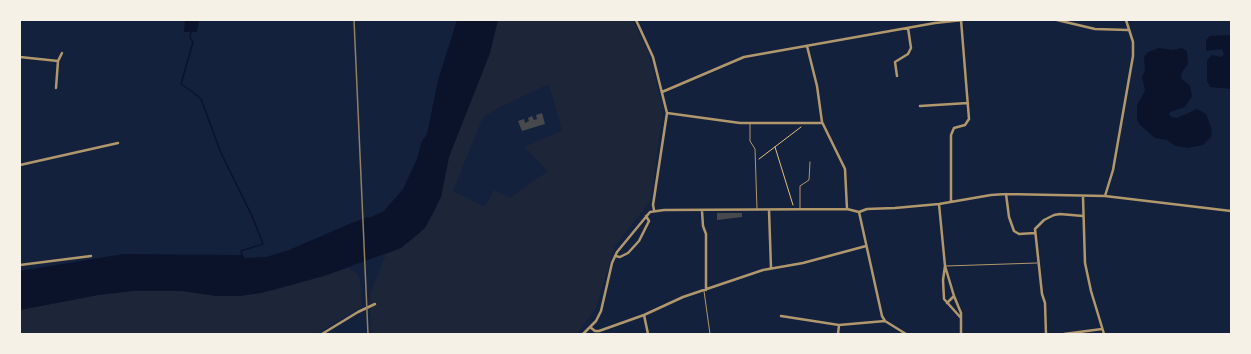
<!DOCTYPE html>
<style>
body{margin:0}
#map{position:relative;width:1251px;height:354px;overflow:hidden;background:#14213d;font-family:"DM Sans",sans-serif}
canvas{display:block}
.frame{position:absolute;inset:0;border:21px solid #f6f1e7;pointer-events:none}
</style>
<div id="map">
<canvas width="1251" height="354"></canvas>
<div class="frame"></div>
</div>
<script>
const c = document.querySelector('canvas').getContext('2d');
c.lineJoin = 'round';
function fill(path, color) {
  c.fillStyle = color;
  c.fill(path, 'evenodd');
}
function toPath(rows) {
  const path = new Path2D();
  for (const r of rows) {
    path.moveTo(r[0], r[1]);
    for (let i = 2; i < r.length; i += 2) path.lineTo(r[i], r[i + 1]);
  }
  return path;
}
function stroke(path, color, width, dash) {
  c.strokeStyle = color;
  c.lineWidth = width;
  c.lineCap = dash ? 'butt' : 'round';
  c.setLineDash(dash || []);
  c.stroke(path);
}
fill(toPath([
 [498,20,633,20,649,54,663,110,651,200,615,246,596,308,577,334,371,334,370,294,386,254,401,248,414,238,425,228,435,211,441,197,449,157,490,53],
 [549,84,562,131,524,147,548,171,510,198,494,190,485,207,453,191,483,117,502,106],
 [348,268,355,272,360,278,362,307,316,334,223,334,222,333,20,334,20,310,98,295,133,291,182,291,217,296,239,296,275,290]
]), '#1d2539');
fill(toPath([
 [185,20,199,20,197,32,184,32],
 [457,20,498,20,490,53,449,157,441,197,425,228,401,248,324,276,261,293,239,296,217,296,182,291,133,291,98,295,20,310,20,271,123,254,243,255,245,258,266,257,289,250,349,224,368,217,369,218,384,211,403,189,417,159,421,143,427,134,438,80],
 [1231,35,1231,89,1210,87,1207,81,1207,60,1212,55,1221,57,1224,55,1222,49,1206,51,1206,40,1210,36],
 [1159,48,1173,50,1182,48,1187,51,1188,64,1182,72,1181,78,1190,86,1192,96,1185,107,1170,112,1169,114,1172,117,1177,118,1197,109,1206,114,1212,130,1211,137,1203,145,1188,148,1175,146,1167,140,1155,138,1140,125,1137,120,1137,105,1145,91,1142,77,1145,71,1144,57,1148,52]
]), '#0b132b');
stroke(toPath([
 [191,32,190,38,193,42,181,84,194,93,201,99,221,153,252,216,263,244,241,251,242,256]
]), '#0b132b', 1.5);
fill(toPath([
 [542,113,545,124,522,131,518,121,524,119,525,123,529,121,528,118,532,116,534,120,537,119,536,115],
 [717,213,742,213,742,217,717,220]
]), '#48494c');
stroke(toPath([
 [775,147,793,205],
 [759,159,801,127]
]), '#e5c07b', 1);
stroke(toPath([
 [750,124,750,141,755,149,757,209],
 [800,208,800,186,809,180,810,162],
 [946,266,1037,263],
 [704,291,710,334]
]), '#b1986c', 1);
stroke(toPath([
 [636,20,653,57,667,113,653,205,654,210],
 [1057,20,1095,29,1128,30],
 [807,46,817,86,822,122,845,169,847,209],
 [20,57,58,61,56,88],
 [58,61,62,53],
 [897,76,895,62,908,54,911,48,908,28],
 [662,92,744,57,935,23,963,20],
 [920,106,968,103],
 [667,113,740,123,821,123],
 [20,165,118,143],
 [1006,194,1009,217,1014,231,1019,234,1035,233],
 [1105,196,1113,170,1133,56,1133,42,1126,20],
 [1083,197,1085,263,1091,291,1104,334],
 [951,201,951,135,954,128,965,125,969,119,961,20],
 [939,204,945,266,954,296,961,313,961,334],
 [769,210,771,268],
 [702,211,703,226,706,234,706,290],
 [859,212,867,209,895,208,939,204,991,195,1006,194,1105,196,1231,211],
 [859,212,882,316,885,321,906,334],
 [615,256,620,257,628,253,639,241,649,221,646,216],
 [20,265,91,256],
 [945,266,943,280,944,299,961,318],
 [947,303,954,296],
 [644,315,648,334],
 [781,316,839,325,885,321],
 [590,327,595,331,599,331,644,315,683,297,763,270,803,263,866,246],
 [322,334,358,312,375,304],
 [583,334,596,321,601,311,612,263,617,252,650,212,664,210,847,209,859,212],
 [838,334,839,325],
 [1046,334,1045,303,1042,294,1035,229,1044,220,1054,215,1060,214,1083,216],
 [1064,334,1102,329]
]), '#b1986c', 2.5);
stroke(toPath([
 [354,20,368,334]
]), '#918062', 1.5);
</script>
